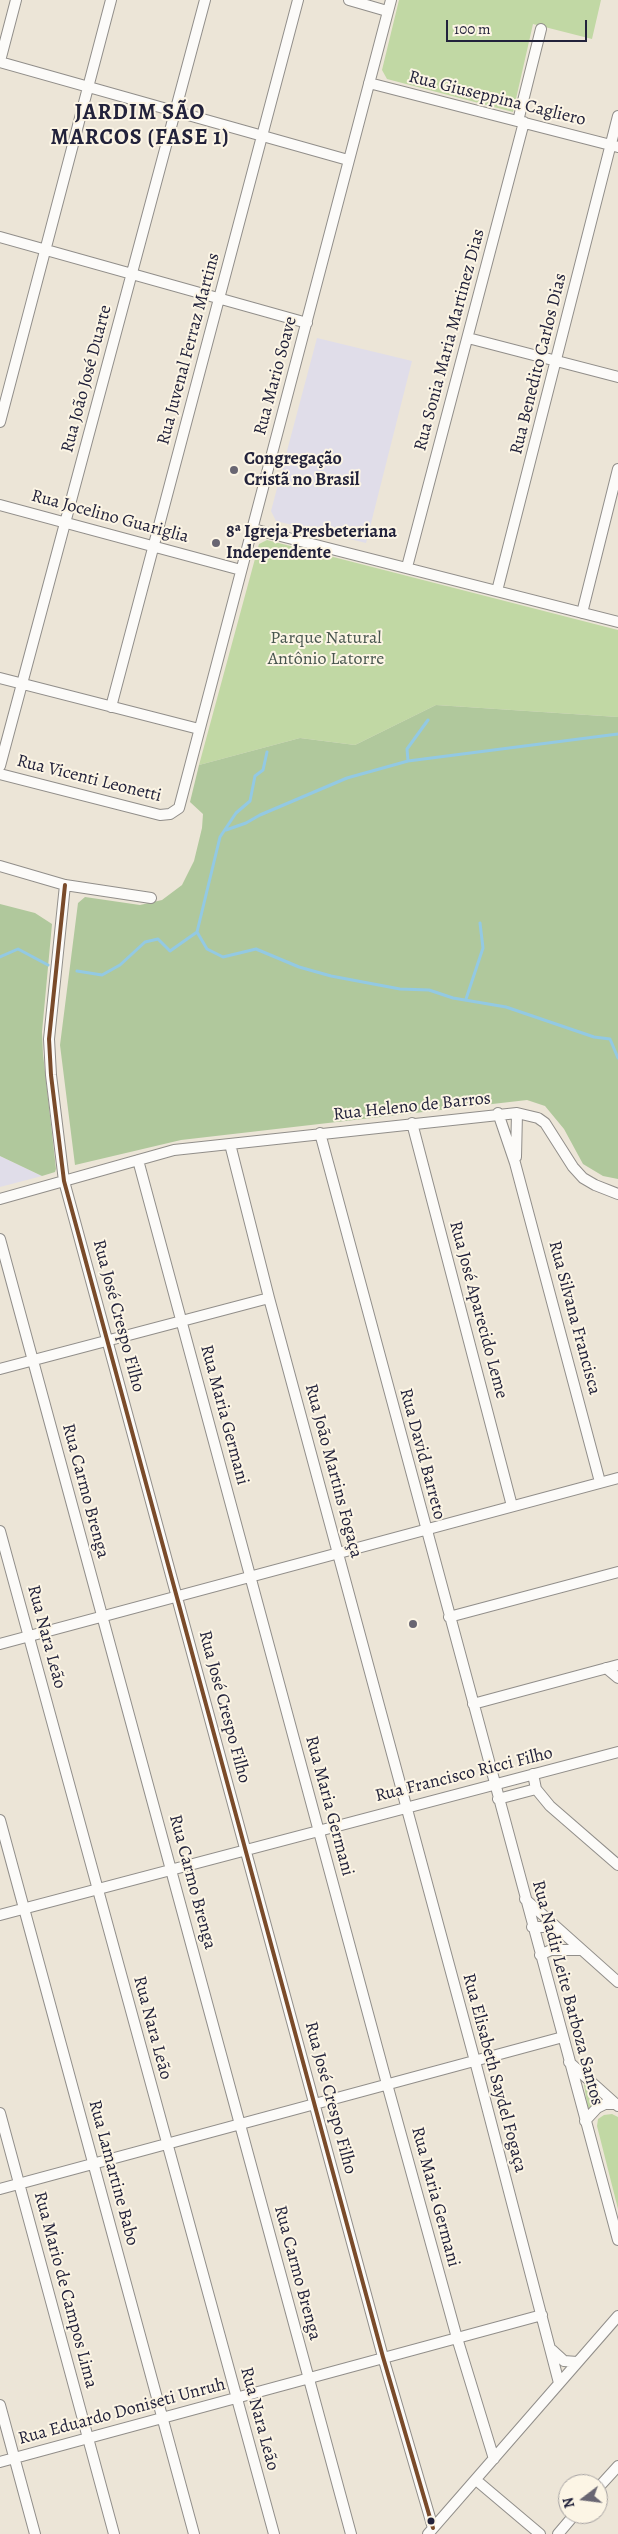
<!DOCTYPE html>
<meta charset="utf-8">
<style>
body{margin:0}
#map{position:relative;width:618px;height:2534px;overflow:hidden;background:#ece5d7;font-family:Alegreya,serif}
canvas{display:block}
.north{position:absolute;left:558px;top:2474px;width:50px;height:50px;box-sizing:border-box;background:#fcf5e5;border:1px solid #a5a1a1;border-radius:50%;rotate:255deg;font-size:14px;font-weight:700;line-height:20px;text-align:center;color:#22223b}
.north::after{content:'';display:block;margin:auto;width:18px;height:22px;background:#696672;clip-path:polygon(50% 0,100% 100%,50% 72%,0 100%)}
.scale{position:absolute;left:446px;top:20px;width:141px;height:22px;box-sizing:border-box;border:2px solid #22223b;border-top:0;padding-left:6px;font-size:15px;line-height:18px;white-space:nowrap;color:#22223b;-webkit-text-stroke:4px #fcf5e5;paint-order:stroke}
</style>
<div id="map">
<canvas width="618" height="2534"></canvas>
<div class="north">N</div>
<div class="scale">100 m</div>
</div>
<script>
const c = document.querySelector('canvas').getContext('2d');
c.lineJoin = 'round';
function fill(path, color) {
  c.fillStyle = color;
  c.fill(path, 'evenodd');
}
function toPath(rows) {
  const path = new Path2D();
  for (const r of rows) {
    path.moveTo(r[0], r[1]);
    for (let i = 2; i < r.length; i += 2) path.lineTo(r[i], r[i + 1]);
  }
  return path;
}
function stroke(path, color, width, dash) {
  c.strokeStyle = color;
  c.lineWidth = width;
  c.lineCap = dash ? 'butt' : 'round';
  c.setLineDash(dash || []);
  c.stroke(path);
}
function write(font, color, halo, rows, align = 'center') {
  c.font = font + ' Alegreya,"Noto Serif KR",serif';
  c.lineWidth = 4;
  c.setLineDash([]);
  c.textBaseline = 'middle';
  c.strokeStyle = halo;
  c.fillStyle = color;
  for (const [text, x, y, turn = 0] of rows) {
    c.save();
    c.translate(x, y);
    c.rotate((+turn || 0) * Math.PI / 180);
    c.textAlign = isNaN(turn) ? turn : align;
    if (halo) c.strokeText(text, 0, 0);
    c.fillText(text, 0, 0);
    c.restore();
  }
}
fill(toPath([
 [317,338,412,361,366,543,276,521,271,511],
 [0,1156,42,1176,0,1187]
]), '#e0dde9');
fill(toPath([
 [399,0,601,0,592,39,533,24,513,112,387,79,382,70],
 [267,540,618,630,618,717,436,705,355,745,300,738,199,765,259,544],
 [585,2084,601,2100,588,2109,584,2085],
 [612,2114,618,2117,618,2209,597,2126,598,2119,604,2115]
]), '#c1d8a4');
fill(toPath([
 [436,705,618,717,618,1179,603,1176,583,1164,564,1129,545,1106,527,1100,181,1140,75,1165,60,1045,78,903,85,897,140,905,162,900,182,885,194,861,202,828,203,814,190,802,199,765,300,738,355,745],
 [0,904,35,913,52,924,42,1032,43,1054,56,1169,55,1172,42,1176,0,1156]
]), '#b0c89c');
stroke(toPath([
 [408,761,407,749,428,720],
 [226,830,246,823,260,815,347,778,408,761,618,734],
 [197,932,220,837,236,813,250,801,255,776,263,770,267,752],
 [0,957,18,949,48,965],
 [77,971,102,975,120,965,145,942,158,939,170,951,197,932,207,949,223,957,256,949,299,967,331,976,400,989,429,990,453,998,506,1007,594,1037,610,1039,618,1058],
 [466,999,483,948,480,923]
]), '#93c9e3', 3);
const minor = toPath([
 [349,0,387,11],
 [0,61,16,0],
 [0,62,348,160],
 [369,83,618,147],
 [518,121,541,29],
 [0,237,307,323],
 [468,338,618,377],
 [0,422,111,0],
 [0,505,241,570],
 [253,529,618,622],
 [407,567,524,122],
 [497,591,618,116],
 [582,613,618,469],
 [0,678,199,729],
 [111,707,298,0],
 [0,766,205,0],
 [0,774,160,815,170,814,179,808,391,0],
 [0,866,65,885,151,898],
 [65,885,49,1039,51,1075,64,1181,383,2357,433,2528],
 [498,1113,515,1163,600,1482],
 [412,1123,512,1506],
 [320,1133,618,2240],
 [230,1144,269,1298,475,2061,559,2383],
 [516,1157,517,1113],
 [138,1160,387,2084,457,2338,494,2459],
 [0,1199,174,1150,517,1113,538,1118,545,1123,573,1167,583,1178,595,1185,618,1194],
 [0,1239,351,2534],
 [0,1369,269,1298],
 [0,1531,274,2534],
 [449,1617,618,1572],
 [0,1644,618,1478],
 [606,1668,618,1678],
 [473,1704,618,1665],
 [533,1774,536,1789,550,1806,618,1865],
 [498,1799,536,1789],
 [0,1820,194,2534],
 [525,1899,618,1982],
 [0,1915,618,1752],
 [532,1927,548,1927,559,1932],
 [540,1955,551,1950,582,1950],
 [569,2062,618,2106],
 [0,2113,114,2534],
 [585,2121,597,2108,605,2104,616,2104],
 [0,2189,563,2037],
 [552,2350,564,2361,577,2362],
 [0,2405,35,2534],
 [0,2462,542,2315],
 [476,2480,540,2534],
 [598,2488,618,2466],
 [428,2534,618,2316],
 [558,2534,575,2514]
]);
stroke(minor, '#918e8a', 12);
stroke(minor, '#fcfbf9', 10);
stroke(toPath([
 [65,885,49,1039,51,1075,64,1181,383,2357,433,2528]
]), '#7a4b2a', 4);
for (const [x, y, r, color] of [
 [234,470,5,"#696672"],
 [216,543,5,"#696672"],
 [413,1624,5,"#696672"],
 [431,2521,4.5,"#22223b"]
]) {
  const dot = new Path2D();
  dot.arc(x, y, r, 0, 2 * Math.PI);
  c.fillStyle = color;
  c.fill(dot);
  stroke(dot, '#fcf5e5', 2);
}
write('18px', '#22223b', '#fcf5e5', [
 ["Rua Giuseppina Cagliero",497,99,14],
 ["Rua Sonia Maria Martinez Dias",450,340,-75],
 ["Rua Juvenal Ferraz Martins",189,349,-75],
 ["Rua Benedito Carlos Dias",539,364,-76],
 ["Rua Mario Soave",276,376,-75],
 ["Rua João José Duarte",87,379,-75],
 ["Rua Jocelino Guariglia",110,517,15],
 ["Rua Vicenti Leonetti",89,779,14],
 ["Rua Heleno de Barros",412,1107,-6],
 ["Rua José Aparecido Leme",478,1310,75],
 ["Rua José Crespo Filho",118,1316,75],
 ["Rua Silvana Francisca",574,1318,75],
 ["Rua Maria Germani",224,1415,75],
 ["Rua David Barreto",422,1454,75],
 ["Rua João Martins Fogaça",333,1471,75],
 ["Rua Carmo Brenga",85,1491,75],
 ["Rua Nara Leão",46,1637,75],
 ["Rua José Crespo Filho",224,1707,75],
 ["Rua Francisco Ricci Filho",464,1775,-14],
 ["Rua Maria Germani",329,1806,75],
 ["Rua Carmo Brenga",192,1882,75],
 ["Rua Nadir Leite Barboza Santos",567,1993,75],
 ["Rua Nara Leão",152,2028,75],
 ["Rua Elisabeth Saydel Fogaça",494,2073,75],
 ["Rua José Crespo Filho",330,2098,75],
 ["Rua Lamartine Babo",113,2173,75],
 ["Rua Maria Germani",435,2197,75],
 ["Rua Carmo Brenga",297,2273,75],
 ["Rua Mario de Campos Lima",65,2290,75],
 ["Rua Eduardo Doniseti Unruh",122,2412,-15],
 ["Rua Nara Leão",259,2419,75]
]);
write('bold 18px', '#22223b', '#fcf5e5', [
 ["Congregação",244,460],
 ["Cristã no Brasil",244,481],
 ["8ª Igreja Presbeteriana",226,533],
 ["Independente",226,554],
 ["ㅤ",423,1624]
], 'left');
write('18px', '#47554e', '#fcf5e5', [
 ["Parque Natural",326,639],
 ["Antônio Latorre",326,660]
]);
c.letterSpacing = '1px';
write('bold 22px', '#22223b', '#fcf5e5', [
 ["JARDIM SÃO",140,114],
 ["MARCOS (FASE 1)",140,139]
]);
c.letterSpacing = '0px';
</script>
